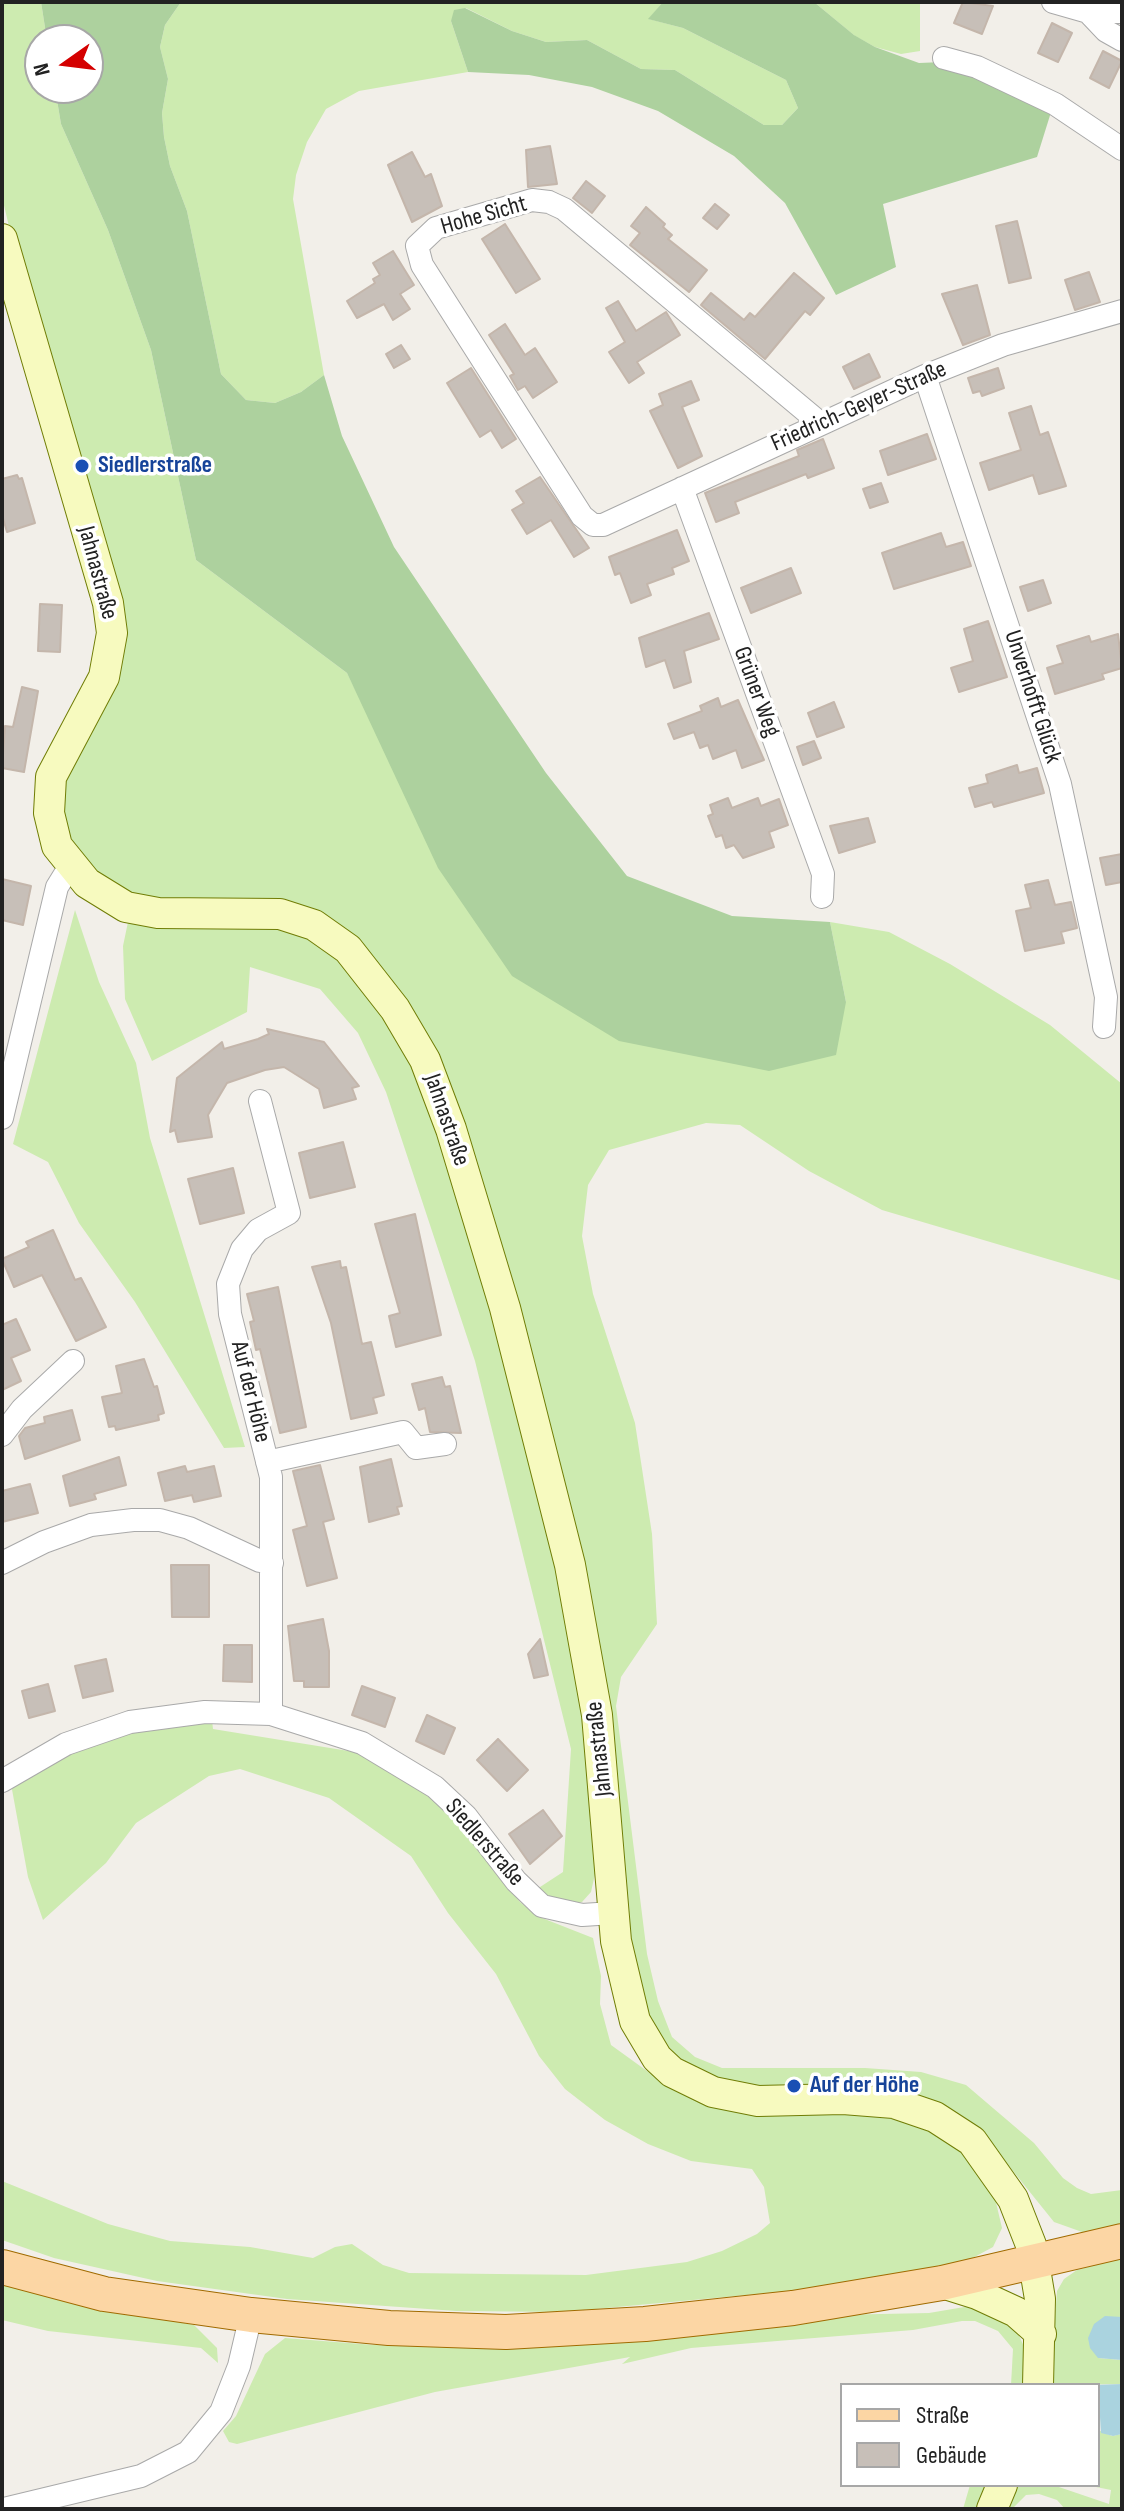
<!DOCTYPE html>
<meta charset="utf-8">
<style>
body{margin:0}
#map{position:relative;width:1124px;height:2511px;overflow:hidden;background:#f2efe9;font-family:"Sofia Sans Condensed",sans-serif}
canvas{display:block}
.frame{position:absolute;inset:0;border:4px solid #222;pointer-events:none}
.legend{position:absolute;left:840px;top:2383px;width:260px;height:104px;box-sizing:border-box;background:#fff;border:2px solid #a7a7a7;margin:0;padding:10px 14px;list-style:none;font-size:24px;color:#222}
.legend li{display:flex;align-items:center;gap:16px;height:40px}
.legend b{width:40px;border:2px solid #a7a7a7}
.north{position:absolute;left:24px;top:24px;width:80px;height:80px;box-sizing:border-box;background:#fff;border:2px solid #a7a7a7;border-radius:50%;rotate:256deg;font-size:22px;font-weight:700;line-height:32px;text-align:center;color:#222}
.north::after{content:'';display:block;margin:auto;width:28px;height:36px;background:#d40000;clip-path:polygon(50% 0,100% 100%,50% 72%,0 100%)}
</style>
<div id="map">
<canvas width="1124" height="2511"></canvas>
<div class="frame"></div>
<ul class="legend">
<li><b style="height:10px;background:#fcd6a4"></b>Straße</li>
<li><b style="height:22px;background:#c7bfb8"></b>Gebäude</li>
</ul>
<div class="north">N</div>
</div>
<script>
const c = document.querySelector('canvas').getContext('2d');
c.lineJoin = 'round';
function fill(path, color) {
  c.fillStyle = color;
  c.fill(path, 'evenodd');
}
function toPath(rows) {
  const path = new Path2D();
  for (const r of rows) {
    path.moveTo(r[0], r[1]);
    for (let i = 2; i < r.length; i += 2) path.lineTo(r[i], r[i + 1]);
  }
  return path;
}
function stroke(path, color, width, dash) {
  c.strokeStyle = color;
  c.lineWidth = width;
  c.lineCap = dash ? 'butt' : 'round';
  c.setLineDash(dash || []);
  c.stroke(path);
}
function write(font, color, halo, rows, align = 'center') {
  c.font = font + ' "Sofia Sans Condensed",sans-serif';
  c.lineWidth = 7;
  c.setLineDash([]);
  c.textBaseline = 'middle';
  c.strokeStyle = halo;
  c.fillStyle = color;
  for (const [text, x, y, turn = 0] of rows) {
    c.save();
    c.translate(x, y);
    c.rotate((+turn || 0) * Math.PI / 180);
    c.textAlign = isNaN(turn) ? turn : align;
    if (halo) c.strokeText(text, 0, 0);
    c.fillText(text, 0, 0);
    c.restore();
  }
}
fill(toPath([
 [2,2,41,2,47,40,40,40,40,88,55,88,61,124,108,230,151,350,196,560,347,673,383,744,846,1002,830,922,889,932,950,964,1050,1025,1122,1084,1122,1281,882,1210,809,1171,740,1125,706,1123,609,1150,588,1185,582,1236,593,1294,635,1423,652,1534,657,1624,621,1677,616,1706,647,1954,658,2001,672,2037,695,2057,722,2068,865,2068,921,2072,966,2085,1034,2143,1063,2178,1077,2188,1091,2194,1122,2190,1122,2223,1085,2233,1054,2222,984,2135,833,2088,833,2083,777,2085,775,2090,698,2074,667,2049,646,2011,634,1963,624,1872,481,1190,355,940,145,902,93,877,62,827,63,776,115,673,2,197],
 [181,2,663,2,649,19,683,28,786,80,798,108,782,125,764,125,675,70,641,69,587,40,546,42,512,31,466,8,451,21,468,72,359,91,326,109,307,142,296,175,293,199,324,375,301,392,275,403,246,400,221,374,187,211,170,166,164,137,162,113,168,79,160,47,165,25],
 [814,2,920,2,920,51,901,54,875,47,855,36],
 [75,910,99,982,136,1063,150,1138,245,1447,224,1448,135,1302,79,1223,48,1162,13,1144],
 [128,922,269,923,329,946,374,994,428,1092,527,1425,589,1723,595,1874,591,1892,582,1902,571,1905,548,1898,537,1889,563,1872,571,1749,475,1361,386,1092,358,1033,320,989,250,967,247,1012,152,1061,125,999,123,946],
 [212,1720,213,1729,361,1753,431,1795,467,1830,465,1833,520,1902,537,1916,593,1938,601,1976,600,2004,611,2045,665,2084,870,2110,932,2130,962,2152,994,2194,1002,2228,993,2247,967,2261,812,2289,563,2312,456,2311,287,2299,157,2281,54,2258,2,2240,2,2181,108,2224,170,2241,250,2247,313,2258,335,2247,352,2244,383,2265,409,2273,586,2275,687,2262,722,2251,757,2234,770,2223,764,2187,752,2169,691,2161,648,2144,605,2120,565,2089,539,2056,496,1974,448,1913,411,1856,329,1798,240,1769,209,1776,136,1823,106,1863,43,1920,28,1877,11,1784,33,1768,112,1734],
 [1122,2258,1122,2317,1098,2358,1122,2360,1122,2384,1050,2385,1057,2291,1064,2279,1077,2270],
 [2,2285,194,2325,217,2348,218,2363,201,2348,48,2331,2,2320],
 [976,2305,984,2307,1017,2331,1025,2349,1026,2385,1011,2385,1013,2349,998,2331,975,2321,962,2321,913,2330,691,2348,622,2364,630,2357,435,2392,237,2444,229,2442,223,2431,236,2416,265,2354,285,2338,374,2345,501,2347,833,2315,929,2313],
 [1098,2430,1112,2436,1122,2434,1122,2509,1065,2509,1057,2500,1039,2494,1026,2495,1012,2509,963,2509,970,2485,1053,2485,1109,2504,1111,2490,1086,2485,1098,2485]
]), '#cdebb0');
fill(toPath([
 [41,2,181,2,165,25,160,47,168,79,162,113,164,137,170,166,187,211,221,374,246,400,275,403,301,392,324,375,342,436,394,547,546,773,627,876,732,916,830,922,846,1002,836,1055,769,1071,619,1041,512,976,438,868,347,673,196,560,151,350,108,230,61,124,55,88,88,88,88,40,47,40],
 [663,2,814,2,854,35,875,47,919,63,943,62,1052,109,1037,157,883,204,896,267,836,295,785,203,734,156,658,111,592,87,529,75,468,72,451,21,454,10,465,8,512,31,546,42,587,40,641,69,675,70,764,125,782,125,798,108,786,80,683,28,648,19]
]), '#add19e');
fill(toPath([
 [1105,2316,1122,2317,1122,2360,1098,2358,1090,2348,1088,2338,1094,2324],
 [1122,2384,1122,2434,1113,2436,1101,2433,1098,2385,1093,2385]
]), '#aad3df');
const building = toPath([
 [963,2,993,6,982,34,954,23,963,2],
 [1052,23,1072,33,1058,62,1038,53,1052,23],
 [1103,51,1122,61,1109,88,1090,78,1103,51],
 [550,146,557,184,528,187,526,150,550,146],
 [412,152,425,177,431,174,442,206,412,222,388,165,412,152],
 [586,181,605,196,592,213,573,198,586,181],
 [715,204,729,215,717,229,703,218,715,204],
 [646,207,665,224,663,227,672,235,668,239,707,270,689,292,630,245,640,233,631,226,646,207],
 [1017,221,1031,278,1009,283,996,226,1017,221],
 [505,224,540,279,516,293,482,239,505,224],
 [393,251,414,285,400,294,410,309,393,320,384,304,357,318,347,301,375,283,373,279,380,275,373,263,393,251],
 [1089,272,1100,302,1075,310,1065,280,1089,272],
 [794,273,824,298,810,315,805,311,765,359,701,305,711,293,744,320,750,313,755,317,794,273],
 [977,285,990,335,963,345,942,294,977,285],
 [618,301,636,331,666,312,680,335,637,362,644,373,629,383,609,352,625,342,606,308,618,301],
 [505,324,525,355,535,348,557,382,533,398,525,386,518,390,510,376,514,374,489,335,505,324],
 [401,345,410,359,394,368,386,354,401,345],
 [869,354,880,377,854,389,843,367,869,354],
 [471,368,516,439,502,448,491,430,480,437,447,383,471,368],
 [998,368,1004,388,982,396,980,391,973,393,968,378,998,368],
 [691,381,699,400,682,407,702,456,678,468,650,411,663,405,659,394,691,381],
 [1031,406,1040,435,1048,432,1066,486,1039,494,1033,475,989,490,980,463,1021,450,1009,413,1031,406],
 [927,434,936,459,888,475,880,451,927,434],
 [823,439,834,468,808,478,806,474,735,502,739,513,716,522,705,493,799,456,797,450,823,439],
 [17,475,19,479,22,478,35,523,7,532,2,515,2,479,17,475],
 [540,477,589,548,574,557,551,520,527,534,512,510,524,503,516,491,540,477],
 [881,483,888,502,870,508,863,489,881,483],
 [677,530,689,561,672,568,674,574,647,584,651,595,631,603,620,573,615,575,609,557,677,530],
 [941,533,946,547,963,542,971,566,894,589,882,553,941,533],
 [791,568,801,593,751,613,741,588,791,568],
 [1043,580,1051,603,1028,611,1020,587,1043,580],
 [40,604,62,605,60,652,38,651,40,604],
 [709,613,719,639,684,651,691,682,674,688,665,660,646,667,639,638,709,613],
 [988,621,1007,677,959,692,951,668,973,661,964,629,988,621],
 [1118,634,1122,668,1102,674,1104,679,1055,694,1047,668,1063,663,1057,646,1089,636,1091,642,1118,634],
 [22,687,38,691,24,772,2,768,5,726,13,727,22,687],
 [718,698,721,707,738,700,764,760,742,768,736,750,713,759,708,745,700,748,694,732,674,739,668,724,702,711,700,706,718,698],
 [834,702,844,727,817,737,808,713,834,702],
 [814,741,821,758,803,765,797,747,814,741],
 [1017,765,1019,773,1037,768,1044,793,994,807,992,802,975,807,969,788,988,783,986,775,1017,765],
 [728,798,732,808,758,798,761,806,779,799,788,825,769,832,774,847,743,858,734,845,726,848,722,835,716,837,708,816,713,814,710,805,728,798],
 [868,818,875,842,839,853,830,826,868,818],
 [1122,854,1122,882,1106,885,1100,858,1122,854],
 [2,879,31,886,23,925,2,920,2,879],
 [1048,880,1055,905,1071,902,1077,928,1061,932,1064,943,1025,951,1016,911,1031,908,1025,885,1048,880],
 [267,1029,324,1042,359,1086,352,1088,356,1099,324,1108,319,1089,284,1067,265,1070,227,1083,208,1115,212,1137,178,1142,175,1130,170,1132,177,1078,222,1042,224,1049,258,1039,269,1034,267,1029],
 [343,1142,355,1187,310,1198,299,1153,343,1142],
 [233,1168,244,1213,200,1224,188,1179,233,1168],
 [415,1214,441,1335,396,1347,389,1316,400,1313,375,1224,415,1214],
 [53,1230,75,1280,81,1278,106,1327,76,1341,42,1275,14,1287,2,1259,29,1247,26,1242,53,1230],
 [340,1261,341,1268,346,1267,362,1344,371,1342,384,1395,373,1398,377,1413,351,1419,331,1323,312,1267,340,1261],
 [278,1287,306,1427,280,1433,260,1349,256,1350,250,1322,254,1321,247,1294,278,1287],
 [16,1319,30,1350,11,1358,21,1381,2,1390,2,1325,16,1319],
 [144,1359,154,1387,157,1386,164,1413,158,1415,159,1420,116,1430,115,1426,109,1427,102,1397,122,1393,116,1366,144,1359],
 [442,1377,445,1387,450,1386,461,1433,430,1432,425,1408,419,1410,412,1384,442,1377],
 [72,1410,80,1440,25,1459,19,1436,25,1428,45,1423,44,1417,72,1410],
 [119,1457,126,1485,94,1494,96,1499,70,1506,63,1476,119,1457],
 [391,1459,402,1506,397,1507,399,1514,369,1522,360,1467,391,1459],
 [320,1465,334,1519,323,1522,337,1578,307,1586,293,1530,307,1526,293,1471,320,1465],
 [185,1466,187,1472,214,1466,221,1496,194,1502,192,1495,165,1501,158,1473,185,1466],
 [30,1484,38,1513,2,1522,2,1491,30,1484],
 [171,1565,209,1565,209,1617,172,1617,171,1565],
 [323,1619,329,1651,329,1687,304,1687,304,1681,294,1681,288,1626,323,1619],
 [540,1639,548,1675,534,1678,528,1654,540,1639],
 [224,1645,252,1645,252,1682,223,1681,224,1645],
 [106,1659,113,1691,83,1698,75,1666,106,1659],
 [48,1684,55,1711,29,1718,22,1691,48,1684],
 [362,1686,395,1698,385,1727,352,1715,362,1686],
 [427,1715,455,1728,444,1754,416,1741,427,1715],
 [498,1739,528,1770,507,1791,477,1760,498,1739],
 [543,1810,562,1836,530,1864,509,1834,543,1810]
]);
fill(building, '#c7bfb8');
stroke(building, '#c4b6ab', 2);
const street = toPath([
 [1053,2,1088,12,1122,12],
 [1088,12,1106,31,1122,40],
 [944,58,977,67,1055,104,1122,149],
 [925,376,1060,784,1106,997,1104,1027],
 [820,423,564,209,549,202,532,200,436,228,417,246,422,265,582,516,593,525,603,525,925,376,1003,345,1122,311],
 [682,488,823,874,822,897],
 [260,1101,289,1213,258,1230,242,1249,228,1284,230,1314,271,1477,271,1714],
 [2,1118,57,887,70,866],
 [2,1435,22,1409,73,1361],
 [267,1462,403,1432,416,1448,445,1444],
 [2,1563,44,1542,91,1525,133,1520,160,1520,189,1528,260,1561,272,1563],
 [2,1781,66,1744,130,1722,205,1712,271,1714,362,1743,435,1787,466,1816,516,1881,542,1906,582,1915,613,1913],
 [4,2509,141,2476,188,2452,221,2412,239,2366,251,2315]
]);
const secondary = toPath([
 [2,239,108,603,112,633,104,677,51,777,49,813,57,846,87,883,126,907,158,913,280,914,314,925,348,949,395,1009,425,1060,451,1129,505,1308,570,1565,597,1715,616,1941,635,2021,657,2058,672,2072,713,2092,758,2101,843,2099,894,2103,935,2117,972,2141,1013,2199,1031,2245,1040,2299,1038,2385],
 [942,2283,977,2294,1016,2312,1041,2334],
 [992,2509,1002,2485]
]);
const primary = toPath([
 [2,2267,104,2294,251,2315,389,2328,506,2332,645,2324,793,2308,942,2283,1122,2241]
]);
stroke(street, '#a9a9a9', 24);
stroke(secondary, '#707d05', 32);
stroke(primary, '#a06b00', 36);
stroke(street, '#fff', 22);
stroke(secondary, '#f7fabf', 30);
stroke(primary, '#fcd6a4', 34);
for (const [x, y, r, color] of [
 [82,466,8,"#1a4fb4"],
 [794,2086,8,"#1a4fb4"]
]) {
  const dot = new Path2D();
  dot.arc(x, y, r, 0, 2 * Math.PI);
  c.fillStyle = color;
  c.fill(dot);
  stroke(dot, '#fff', 3);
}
write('24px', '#222', '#fff', [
 ["Hohe Sicht",484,216,-16],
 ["Friedrich-Geyer-Straße",859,407,-24],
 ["Jahnastraße",97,573,75],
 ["Grüner Weg",756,692,70],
 ["Unverhofft Glück",1032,697,72],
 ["Jahnastraße",446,1120,71],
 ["Auf der Höhe",250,1392,76],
 ["Jahnastraße",600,1749,-96],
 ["Siedlerstraße",484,1843,49]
]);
write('bold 24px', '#164399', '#fff', [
 ["Siedlerstraße",98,466],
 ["Auf der Höhe",810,2086]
], 'left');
</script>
